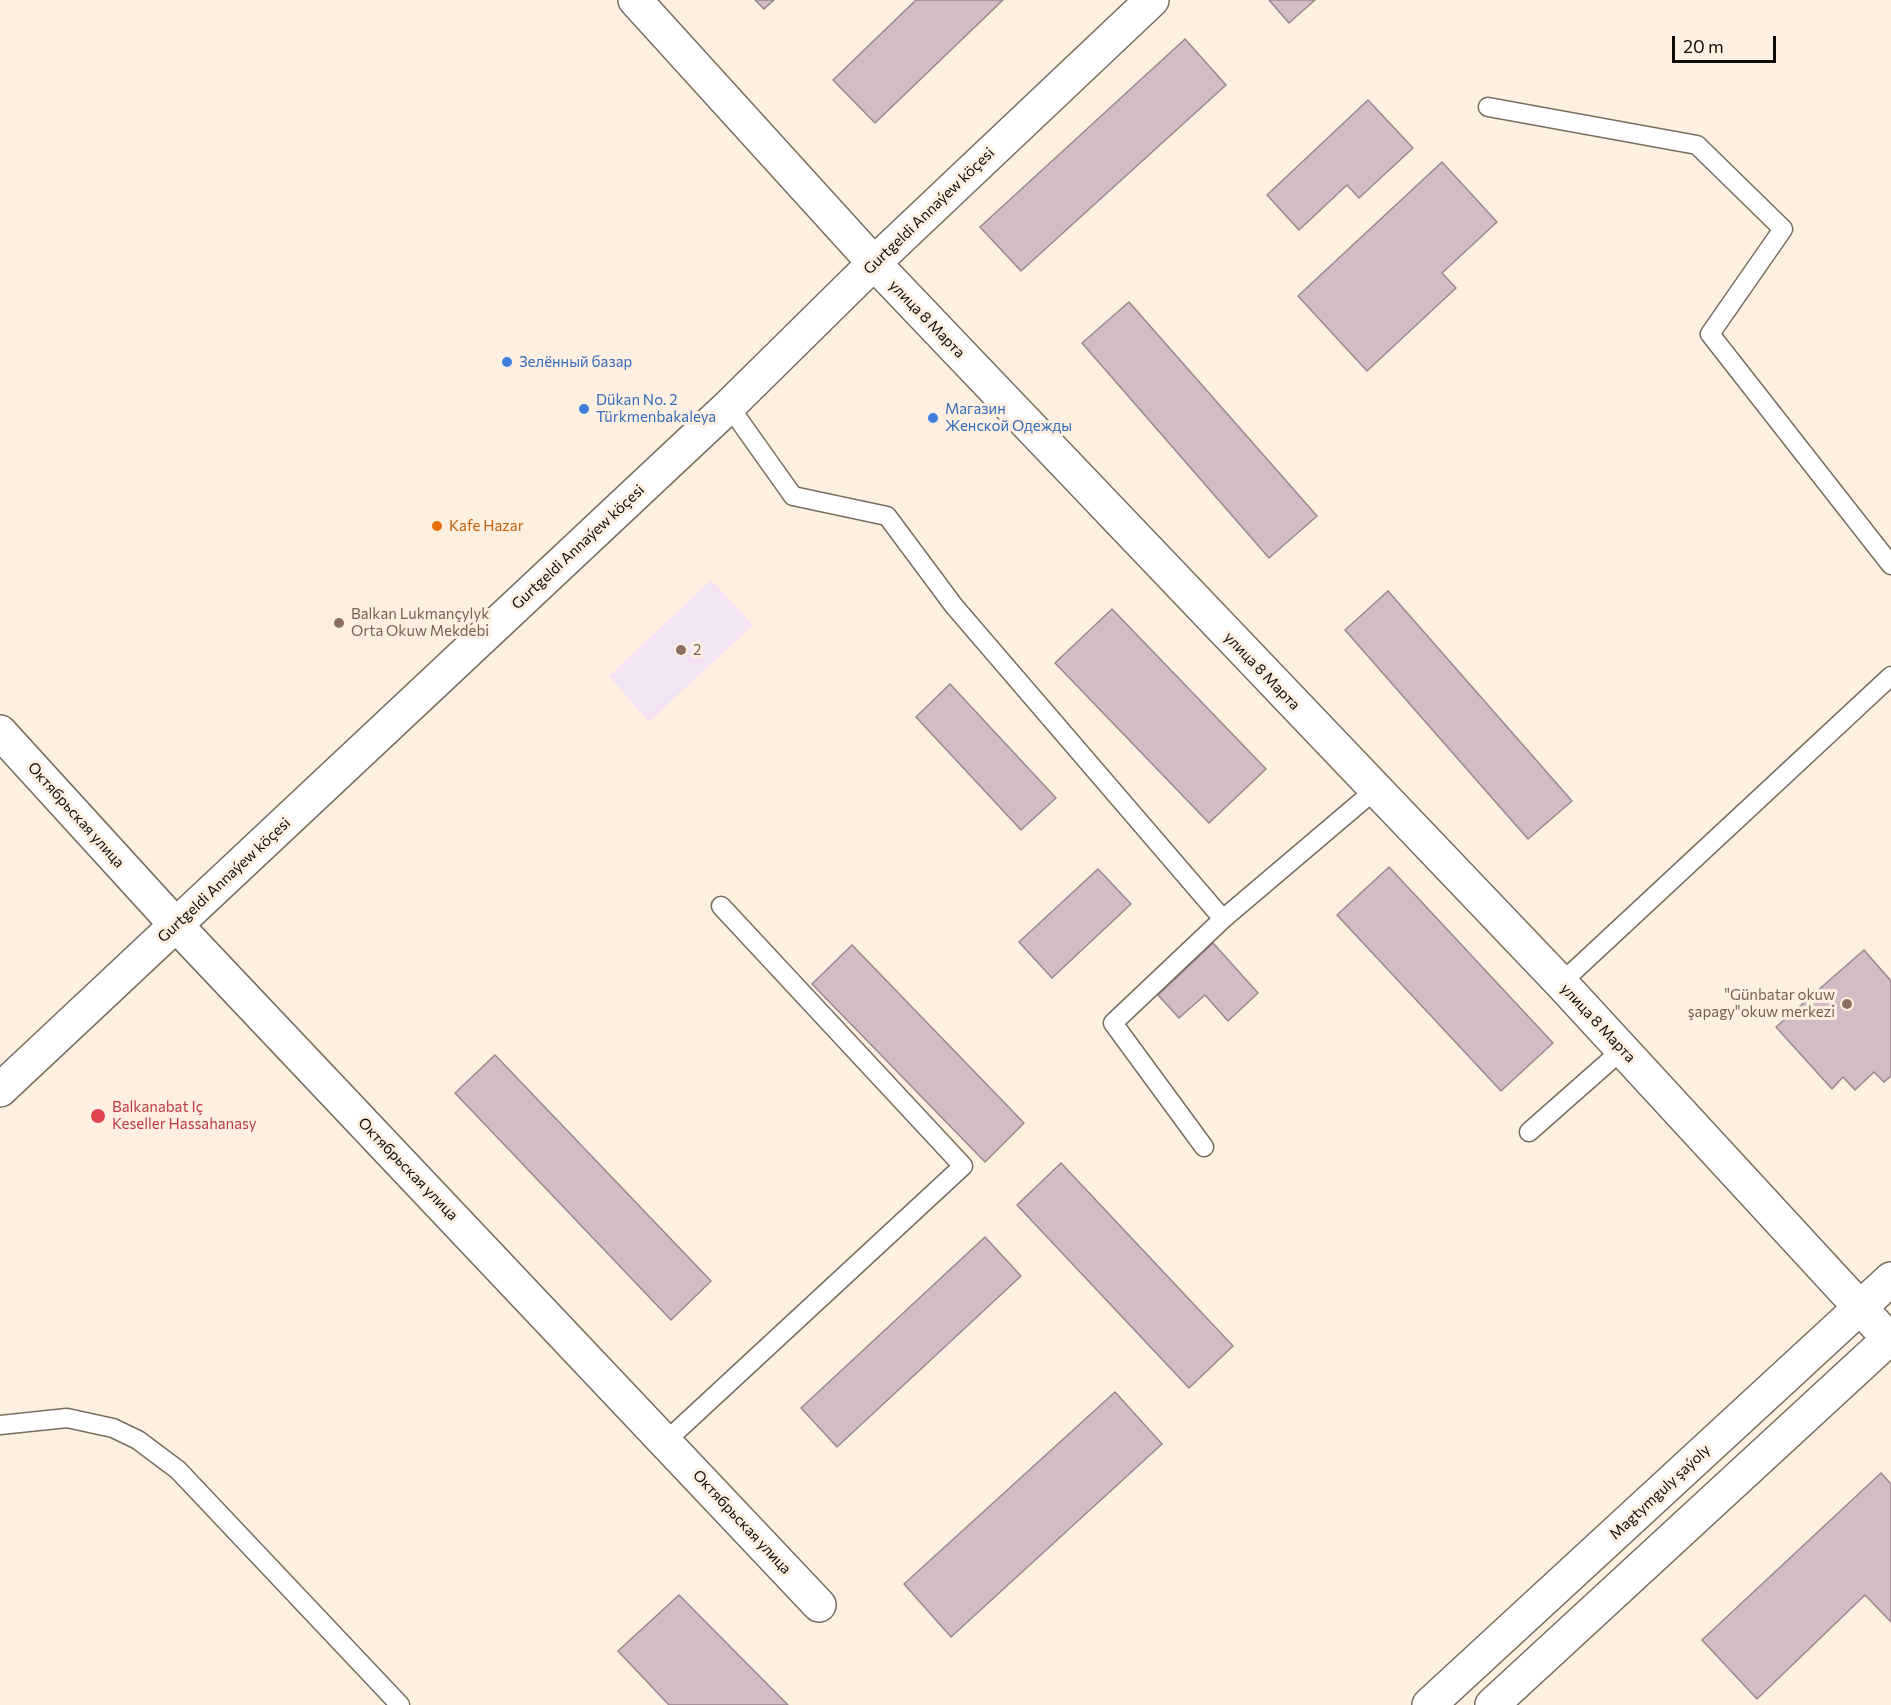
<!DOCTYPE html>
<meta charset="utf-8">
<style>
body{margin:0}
#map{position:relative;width:1891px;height:1705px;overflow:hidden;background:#fef0e0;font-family:Commissioner,sans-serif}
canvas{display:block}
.scale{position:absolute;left:1672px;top:36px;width:104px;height:27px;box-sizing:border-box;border:3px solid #0f0b06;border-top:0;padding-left:8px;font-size:18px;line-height:21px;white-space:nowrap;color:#0f0b06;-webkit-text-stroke:4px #fef0e0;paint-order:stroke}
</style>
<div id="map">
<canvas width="1891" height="1705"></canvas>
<div class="scale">20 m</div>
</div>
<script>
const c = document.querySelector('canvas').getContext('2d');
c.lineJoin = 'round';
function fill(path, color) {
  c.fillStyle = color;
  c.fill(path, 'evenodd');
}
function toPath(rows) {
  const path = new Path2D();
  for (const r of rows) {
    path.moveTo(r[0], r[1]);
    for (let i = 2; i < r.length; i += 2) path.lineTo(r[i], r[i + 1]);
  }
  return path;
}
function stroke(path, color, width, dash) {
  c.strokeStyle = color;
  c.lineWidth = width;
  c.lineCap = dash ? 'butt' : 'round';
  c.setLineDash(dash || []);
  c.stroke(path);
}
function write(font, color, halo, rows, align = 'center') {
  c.font = font + ' Commissioner,sans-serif';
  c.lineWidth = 6;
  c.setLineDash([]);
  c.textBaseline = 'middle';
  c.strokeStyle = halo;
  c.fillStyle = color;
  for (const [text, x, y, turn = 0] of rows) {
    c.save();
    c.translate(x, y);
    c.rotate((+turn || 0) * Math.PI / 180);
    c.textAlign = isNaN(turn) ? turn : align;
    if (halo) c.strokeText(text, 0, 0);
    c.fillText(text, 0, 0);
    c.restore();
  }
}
fill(toPath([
 [711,580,753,625,649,722,609,676]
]), '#f2e3f5');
const building = toPath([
 [755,0,774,0,764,9,755,0],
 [916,0,1003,0,875,123,833,80,916,0],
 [1269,0,1315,0,1289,23,1269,0],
 [1185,39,1226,85,1021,271,980,227,1185,39],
 [1368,100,1413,148,1359,198,1347,185,1299,230,1267,195,1368,100],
 [1442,162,1497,222,1442,273,1456,288,1367,371,1298,296,1442,162],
 [1129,302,1317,516,1269,558,1082,343,1129,302],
 [1388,591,1572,801,1528,839,1345,630,1388,591],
 [1112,609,1266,769,1209,823,1055,663,1112,609],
 [950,684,1056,798,1021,830,916,717,950,684],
 [1389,867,1553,1043,1501,1091,1337,915,1389,867],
 [1098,869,1131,904,1052,978,1019,942,1098,869],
 [1213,943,1258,993,1228,1021,1205,995,1179,1018,1158,995,1213,943],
 [852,945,1024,1123,985,1162,812,984,852,945],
 [1864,950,1891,981,1891,1076,1884,1082,1874,1072,1855,1090,1843,1077,1832,1089,1776,1027,1864,950],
 [495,1055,711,1281,671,1320,455,1093,495,1055],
 [1061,1163,1233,1346,1189,1388,1017,1205,1061,1163],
 [985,1237,1021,1276,837,1447,801,1408,985,1237],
 [1115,1392,1162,1444,951,1637,904,1584,1115,1392],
 [1881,1473,1891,1484,1891,1622,1865,1595,1757,1699,1702,1640,1881,1473],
 [679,1595,788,1705,669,1705,618,1651,679,1595]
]);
fill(building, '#d3bdc4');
stroke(building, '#9b878d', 1.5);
const lane = toPath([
 [1488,107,1697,145,1783,229,1710,334,1891,565],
 [729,406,793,496,887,516,954,606,1223,919,1375,790],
 [1561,983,1891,676],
 [1529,1132,1622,1050],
 [1204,1147,1113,1023,1223,919],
 [0,1425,67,1418,113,1428,138,1440,178,1470,400,1705],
 [666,1441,963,1166,721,906]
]);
const street = toPath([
 [635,0,874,263,1561,983,1891,1341],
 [0,732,176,925,819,1605],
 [0,1090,729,406,874,263,1152,0]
]);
const secondary = toPath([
 [1429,1705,1891,1279],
 [1492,1705,1891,1337]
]);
stroke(lane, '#786d5f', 21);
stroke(street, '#786d5f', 36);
stroke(secondary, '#786d5f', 36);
stroke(lane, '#fff', 18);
stroke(street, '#fff', 33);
stroke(secondary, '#fff', 33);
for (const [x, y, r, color] of [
 [507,362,6,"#3f7fe0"],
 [584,409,6,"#3f7fe0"],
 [933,418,6,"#3f7fe0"],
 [437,526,6,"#e8710a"],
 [339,623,6,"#8d6e63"],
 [681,650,6,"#8d6e63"],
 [1847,1004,6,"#8d6e63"],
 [98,1116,8,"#e0444e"]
]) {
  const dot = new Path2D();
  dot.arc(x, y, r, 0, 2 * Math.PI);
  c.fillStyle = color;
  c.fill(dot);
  stroke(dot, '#fef0e0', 2);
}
write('15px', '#0f0b06', '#fef0e0', [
 ["Gurtgeldi Annaýew köçesi",929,211,-44],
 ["улица 8 Марта",927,319,46],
 ["Gurtgeldi Annaýew köçesi",578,547,-43],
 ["улица 8 Марта",1262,671,46],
 ["Октябрьская улица",76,815,48],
 ["Gurtgeldi Annaýew köçesi",224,880,-43],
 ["улица 8 Марта",1598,1023,47],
 ["Октябрьская улица",408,1169,46],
 ["Magtymguly şaýoly",1660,1492,-43],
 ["Октябрьская улица",742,1522,47]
]);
write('15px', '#366cbe', '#fef0e0', [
 ["Зелённый базар",519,362],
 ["Dükan No. 2",596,400],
 ["Türkmenbakaleya",596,417],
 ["Магазин",945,409],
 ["Женской Одежды",945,426]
], 'left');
write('15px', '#c56008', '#fef0e0', [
 ["Kafe Hazar",449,526]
], 'left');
write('15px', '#785e54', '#fef0e0', [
 ["Balkan Lukmançylyk",351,614],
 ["Orta Okuw Mekdebi",351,631],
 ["2",693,650],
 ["\"Günbatar okuw",1835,995,"right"],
 ["şapagy\"okuw merkezi",1835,1012,"right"]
], 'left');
write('15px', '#be3a42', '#fef0e0', [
 ["Balkanabat Iç",112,1107],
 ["Keseller Hassahanasy",112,1124]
], 'left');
</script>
